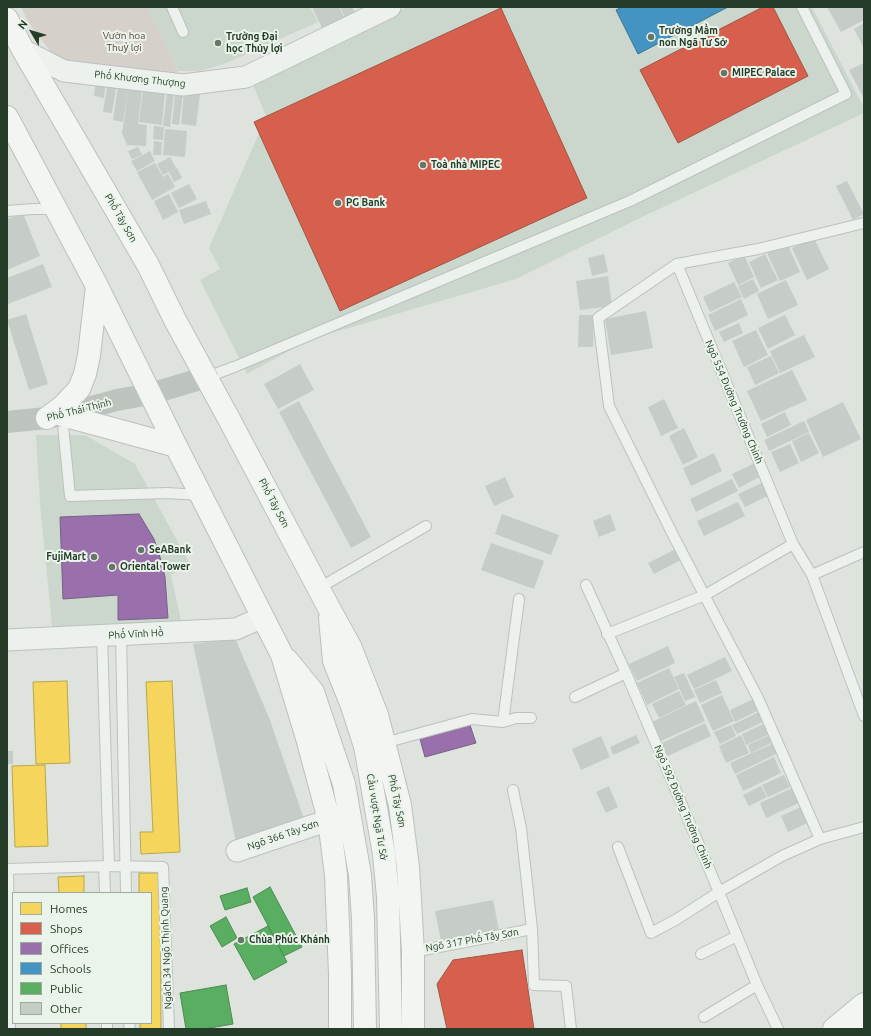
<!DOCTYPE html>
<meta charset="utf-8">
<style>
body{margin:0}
#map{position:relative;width:871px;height:1036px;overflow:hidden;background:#dee3de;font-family:Ubuntu,sans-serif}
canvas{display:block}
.frame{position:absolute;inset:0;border:8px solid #253d28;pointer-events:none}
.legend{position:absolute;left:12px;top:892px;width:140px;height:132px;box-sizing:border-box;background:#ebf4eb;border:1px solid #9cab9d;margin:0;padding:5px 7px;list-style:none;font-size:12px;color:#253d28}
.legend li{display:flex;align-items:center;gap:8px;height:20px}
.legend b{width:20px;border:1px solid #9cab9d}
.north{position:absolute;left:12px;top:12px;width:40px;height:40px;-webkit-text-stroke:3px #ebf4eb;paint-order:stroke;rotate:308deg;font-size:11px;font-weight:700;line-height:16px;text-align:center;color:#253d28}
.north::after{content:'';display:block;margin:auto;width:14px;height:18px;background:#253d28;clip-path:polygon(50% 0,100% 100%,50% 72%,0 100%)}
</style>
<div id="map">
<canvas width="871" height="1036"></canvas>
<div class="frame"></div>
<ul class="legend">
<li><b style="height:11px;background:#f6d55c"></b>Homes</li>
<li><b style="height:11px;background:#d6604d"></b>Shops</li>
<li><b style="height:11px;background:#9970ab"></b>Offices</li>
<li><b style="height:11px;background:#4393c3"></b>Schools</li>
<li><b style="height:11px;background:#5aae61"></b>Public</li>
<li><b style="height:11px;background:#c6ccc7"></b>Other</li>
</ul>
<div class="north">N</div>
</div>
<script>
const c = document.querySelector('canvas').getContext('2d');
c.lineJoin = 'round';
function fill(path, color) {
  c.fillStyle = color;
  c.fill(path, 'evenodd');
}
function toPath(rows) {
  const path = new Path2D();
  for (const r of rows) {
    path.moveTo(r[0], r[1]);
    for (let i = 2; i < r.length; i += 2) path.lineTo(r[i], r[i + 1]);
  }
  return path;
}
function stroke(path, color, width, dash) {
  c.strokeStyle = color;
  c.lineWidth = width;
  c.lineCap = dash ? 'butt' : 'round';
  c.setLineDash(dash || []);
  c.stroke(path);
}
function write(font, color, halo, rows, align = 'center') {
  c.font = font + ' Ubuntu,sans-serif';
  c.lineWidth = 4;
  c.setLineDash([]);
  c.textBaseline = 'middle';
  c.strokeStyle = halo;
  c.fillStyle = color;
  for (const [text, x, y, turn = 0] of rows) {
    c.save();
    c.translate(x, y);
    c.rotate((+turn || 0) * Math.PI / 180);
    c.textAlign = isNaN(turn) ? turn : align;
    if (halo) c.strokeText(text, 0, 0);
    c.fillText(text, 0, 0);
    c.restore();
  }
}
fill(toPath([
 [147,7,310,7,318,22,224,64,199,71,178,71],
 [407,7,812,7,864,108,864,113,642,217,516,279,328,334,298,346,247,374,200,280,220,269,209,248,259,133,254,122,266,116,251,80],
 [36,435,85,435,135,464,190,564,171,575,182,625,53,635,40,504]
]), '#cbd7cd');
fill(toPath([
 [21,7,147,7,178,71,171,87,56,59,29,23]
]), '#d6d0cb');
const homes = toPath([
 [67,681,70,763,36,764,33,682,67,681],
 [172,681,180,852,141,854,140,832,153,832,146,682,172,681],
 [45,765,48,846,15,847,12,766,45,765],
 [139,873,160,873,161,1029,140,1029,140,1023,151,1023,151,893,139,893,139,873],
 [84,876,84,893,59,893,58,877,84,876],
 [61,1023,86,1023,86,1029,61,1029,61,1023]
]);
fill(homes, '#f6d55c');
stroke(homes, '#b7a74c', 1);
const shops = toPath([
 [763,7,773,7,808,76,678,143,640,70,763,7],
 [501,8,587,198,340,311,254,122,501,8],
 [522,950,534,1029,447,1029,437,984,453,960,522,950]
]);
fill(shops, '#d6604d');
stroke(shops, '#a15642', 1);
const offices = toPath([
 [139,514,154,539,160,557,165,577,168,618,118,620,118,595,63,599,60,517,139,514],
 [470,725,476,743,425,757,420,739,470,725]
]);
fill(offices, '#9970ab');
stroke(offices, '#766184', 1);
const schools = toPath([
 [622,7,728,7,638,54,616,10,622,7]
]);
fill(schools, '#4393c3');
stroke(schools, '#3a7994', 1);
const public = toPath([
 [270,887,302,947,284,956,253,897,270,887],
 [247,888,251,902,225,910,220,896,247,888],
 [226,917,237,938,222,947,210,926,226,917],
 [268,926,287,962,254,980,234,944,268,926],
 [226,985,233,1024,204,1029,186,1029,180,993,226,985]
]);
fill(public, '#5aae61');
stroke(public, '#4a8c50', 1);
fill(toPath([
 [312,7,339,7,345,19,322,28],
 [340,7,352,7,356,15,346,19],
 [827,7,864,7,864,20,841,32],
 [864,23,864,48,854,29],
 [864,63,864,99,849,70],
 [96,80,106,82,104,98,94,96],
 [108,81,117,82,112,113,103,112],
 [118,86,129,87,123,122,113,120],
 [129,88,142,90,138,124,147,125,146,146,127,145,122,133],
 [143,89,165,92,162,125,139,122],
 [167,92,174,92,170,127,163,126],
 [184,92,200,94,196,126,181,124],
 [175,94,183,94,179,125,172,124],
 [154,126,164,127,163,140,153,139],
 [165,129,187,131,185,157,163,155],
 [154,141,162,142,161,155,153,155],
 [138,147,142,155,132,159,128,151],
 [150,151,155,161,137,171,131,161],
 [170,157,176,168,163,175,157,164],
 [155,163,163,177,168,174,175,187,152,200,137,172],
 [177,168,182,178,174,182,169,172],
 [847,181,864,214,853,220,836,186],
 [189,184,197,199,179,208,171,193],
 [169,194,178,212,163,220,154,201],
 [206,201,211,214,184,224,179,210],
 [23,213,40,256,7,270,7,219],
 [814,238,829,269,807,280,792,248],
 [787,243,800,272,780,281,767,253],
 [604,254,608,272,592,276,588,258],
 [765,254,778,280,761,288,749,262],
 [744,255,754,277,738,285,728,263],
 [43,264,52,287,8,304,7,278],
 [608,276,612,306,580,310,576,281],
 [753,279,759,291,744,299,738,286],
 [786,280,798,305,768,319,757,294],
 [734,282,742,297,710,312,703,297],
 [741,299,748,315,715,331,708,315],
 [646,311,653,348,611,355,605,319],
 [26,314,48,384,29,390,7,320],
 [579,315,594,315,593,347,578,347],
 [785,315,795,335,768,349,758,328],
 [739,323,743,333,724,342,719,332],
 [756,330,768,355,744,367,732,341],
 [804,335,815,357,780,373,770,351],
 [771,356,779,373,755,385,747,367],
 [300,364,314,390,278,409,264,384],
 [792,370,807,400,761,421,747,391],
 [664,399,678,428,661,436,648,407],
 [299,401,371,537,351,548,279,412],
 [843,402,861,439,823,457,806,420],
 [785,412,791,425,767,437,761,424],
 [804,421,809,432,769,451,764,440],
 [684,428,698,457,683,465,669,436],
 [809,433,819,453,801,462,792,441],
 [790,444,799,463,780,472,771,452],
 [714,453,722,471,691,486,683,468],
 [755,463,761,476,739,488,732,474],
 [505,477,514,497,494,506,485,486],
 [732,479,738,491,696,512,690,499],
 [764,482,770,495,745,507,738,494],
 [738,502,745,516,704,536,697,521],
 [502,514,559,535,551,555,495,534],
 [610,514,616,530,599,537,593,521],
 [491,543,544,561,534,589,481,570],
 [676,549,681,560,654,574,648,563],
 [235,638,270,720,305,822,236,842,193,644],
 [668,646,675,663,637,681,629,664],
 [725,657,732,671,694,689,687,675],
 [669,668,679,689,647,705,637,683],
 [684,673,695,697,685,701,674,677],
 [716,680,722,693,700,703,694,690],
 [679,691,686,705,659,718,652,704],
 [722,695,734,721,713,731,701,705],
 [756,698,761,709,735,722,730,710],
 [696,701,705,721,661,741,652,722],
 [761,711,765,721,737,734,732,725],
 [705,723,711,736,668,756,662,743],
 [763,724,768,735,746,745,742,734],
 [731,725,736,736,720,744,714,732],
 [772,734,775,741,751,753,748,745],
 [636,735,640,743,613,755,610,747],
 [741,735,749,753,726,763,719,746],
 [601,736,610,757,581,770,572,749],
 [774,743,778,753,735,774,730,763],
 [7,751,13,751,13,764,7,764],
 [774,757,781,773,743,791,736,775],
 [784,775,790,787,768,797,762,785],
 [609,786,618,807,606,813,596,792],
 [761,786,767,797,749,806,743,795],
 [792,788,799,803,766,818,760,803],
 [803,806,810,822,788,832,781,816],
 [493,900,499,930,441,941,435,911]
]), '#c6ccc7');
const lane = toPath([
 [172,7,183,32],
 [7,211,34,209,57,209],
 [677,264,793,544,812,575,864,716],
 [207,377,234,367,630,201,846,94,802,7],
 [62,415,70,496,167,493,200,495],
 [812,575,864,552],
 [586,585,626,673,719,892,757,985,778,1029],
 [319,588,426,526],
 [121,634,126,893],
 [607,634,705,595,793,544],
 [102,635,109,866],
 [575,697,626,673],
 [503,722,519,599],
 [384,743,472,719,503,722,516,718,531,718],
 [513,790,521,828,532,929,534,985,566,986,571,1029],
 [820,839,758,698,674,537,609,406,598,318,677,264,758,249,864,223],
 [618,847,651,933,677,919,719,892,782,856,820,839,864,827],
 [104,866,105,893],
 [7,869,109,866,163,867,169,1029],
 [8,869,10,1029],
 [413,952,532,929],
 [701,954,737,936],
 [704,1017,757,985],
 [107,1023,107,1029],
 [129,1023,130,1029]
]);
const street = toPath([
 [23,50,64,71,183,85,246,77,390,7],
 [7,640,236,629,263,617],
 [237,851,329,820]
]);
const primary = toPath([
 [7,19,23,50,148,265,175,320,229,419,330,610,350,646,377,715,400,805,408,867,413,952,413,1029],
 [7,117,97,286,176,446,282,655,307,738,329,820,336,875,340,974,340,1029],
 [62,415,176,446],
 [47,418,63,406,79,389,85,374,89,355,97,286],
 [330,618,334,661,352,706,365,746,384,854,388,897,391,1029],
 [287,660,313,692,344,784,360,875,363,918,365,1029],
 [834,1029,864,1004]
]);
const highway = toPath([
 [861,1029,864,1027]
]);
stroke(lane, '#bcc1bd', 12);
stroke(street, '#bcc1bd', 23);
stroke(primary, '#bac1bb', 24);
stroke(highway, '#b0b8b1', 24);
stroke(lane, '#edf1ee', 10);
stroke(street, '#edf1ee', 21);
stroke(toPath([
 [7,422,47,418,62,415,117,400,150,394,207,377]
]), '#bcc4bd', 22);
stroke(primary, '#f2f5f2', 22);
stroke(highway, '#f2f5f2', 22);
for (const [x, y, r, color] of [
 [651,37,4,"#667768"],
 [218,43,4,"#667768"],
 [724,73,4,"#667768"],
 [423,165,4,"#667768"],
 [338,203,4,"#667768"],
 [141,550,4,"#667768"],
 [94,557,4,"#667768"],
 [112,567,4,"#667768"],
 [241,940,4,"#667768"]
]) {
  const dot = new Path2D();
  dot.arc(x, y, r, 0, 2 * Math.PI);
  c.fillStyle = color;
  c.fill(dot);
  stroke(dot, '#ebf4eb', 1.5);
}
write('bold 10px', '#253d28', '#ebf4eb', [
 ["Trường Mầm",659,31],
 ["non Ngã Tư Sở",659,43],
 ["Trường Đại",226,37],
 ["học Thủy lợi",226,49],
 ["MIPEC Palace",732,73],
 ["Toà nhà MIPEC",431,165],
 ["PG Bank",346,203],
 ["SeABank",149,550],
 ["FujiMart",86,557,"right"],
 ["Oriental Tower",120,567],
 ["Chùa Phúc Khánh",249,940]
], 'left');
write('10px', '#593e32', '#ebf4eb', [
 ["Vườn hoa",124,36],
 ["Thuỷ lợi",124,48]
]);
write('10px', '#253d28', '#ebf4eb', [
 ["Phố Khương Thượng",140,79,6],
 ["Phố Tây Sơn",121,218,60],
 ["Ngõ 554 Đường Trường Chinh",734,402,67],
 ["Phố Thái Thịnh",79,410,-14],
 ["Phố Tây Sơn",274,503,62],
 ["Phố Vĩnh Hồ",136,634,-3],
 ["Phố Tây Sơn",397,801,78],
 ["Ngõ 592 Đường Trường Chinh",683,807,67],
 ["Cầu vượt Ngã Tư Sở",377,817,81],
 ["Ngõ 366 Tây Sơn",283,835,-19],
 ["Ngõ 317 Phố Tây Sơn",472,940,-10],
 ["Ngách 34 Ngõ Thịnh Quang",166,948,-92]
]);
</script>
